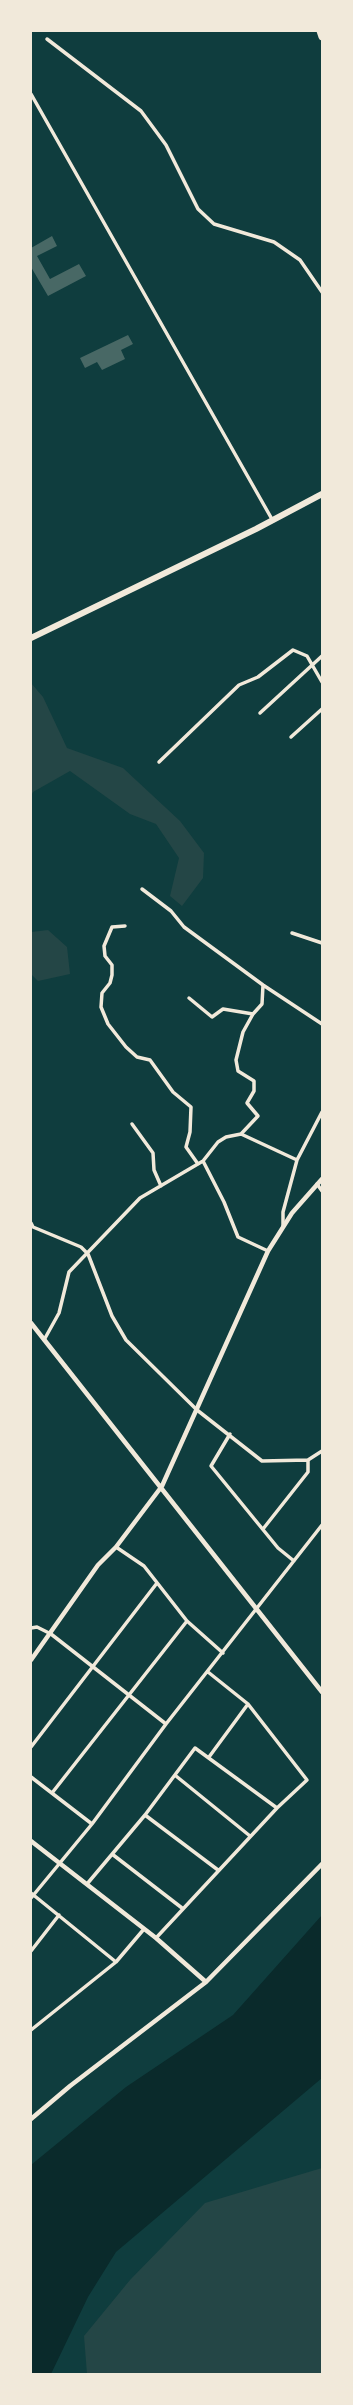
<!DOCTYPE html>
<style>
body{margin:0}
#map{position:relative;width:353px;height:2405px;overflow:hidden;background:#0f3d3e;font-family:"Titillium Web",sans-serif}
canvas{display:block}
.frame{position:absolute;inset:0;border:32px solid #f1e9da;pointer-events:none}
</style>
<div id="map">
<canvas width="353" height="2405"></canvas>
<div class="frame"></div>
</div>
<script>
const c = document.querySelector('canvas').getContext('2d');
c.lineJoin = 'round';
function fill(path, color) {
  c.fillStyle = color;
  c.fill(path, 'evenodd');
}
function toPath(rows) {
  const path = new Path2D();
  for (const r of rows) {
    path.moveTo(r[0], r[1]);
    for (let i = 2; i < r.length; i += 2) path.lineTo(r[i], r[i + 1]);
  }
  return path;
}
function stroke(path, color, width, dash) {
  c.strokeStyle = color;
  c.lineWidth = width;
  c.lineCap = dash ? 'butt' : 'round';
  c.setLineDash(dash || []);
  c.stroke(path);
}
fill(toPath([
 [31,683,43,697,67,748,123,768,180,821,204,853,203,878,182,906,170,896,179,858,156,824,130,814,70,771,33,792,31,796],
 [48,930,67,947,70,974,38,981,31,974,31,932],
 [322,2168,322,2374,87,2374,84,2336,130,2280,205,2203]
]), '#244646');
fill(toPath([
 [322,1915,322,2078,116,2252,88,2297,51,2374,31,2374,31,2165,126,2087,233,2015]
]), '#0a2a2b');
fill(toPath([
 [52,236,57,246,37,256,50,279,79,264,86,276,48,296,31,267,31,248],
 [128,335,133,344,121,350,125,359,102,370,97,362,85,368,80,358]
]), '#486865');
stroke(toPath([
 [47,39,141,111,166,145,198,209,214,224,274,242,300,260,322,292],
 [31,94,273,521],
 [260,713,322,656],
 [291,737,322,709],
 [159,762,239,685,258,677,293,650,307,656,322,682],
 [142,889,171,911,184,927,263,985,322,1024],
 [125,926,112,927,104,946,105,956,112,965,112,975,110,983,102,993,101,1007,108,1024,126,1047,137,1057,150,1060,173,1092,191,1107,190,1132,186,1147,198,1164],
 [292,933,322,943],
 [189,998,212,1017,223,1009,253,1014],
 [132,1124,153,1153,154,1170,161,1186],
 [241,1134,258,1116,247,1103,254,1091,254,1081,238,1071,236,1060,243,1032,253,1014,262,1004,263,985],
 [203,1161,224,1202,238,1237,268,1251],
 [317,1184,322,1191],
 [31,1223,33,1227,81,1247,88,1254,112,1316,126,1340,197,1410,262,1461,308,1460,322,1451],
 [283,1226,283,1212,297,1160,322,1112],
 [44,1340,59,1313,69,1272,140,1198,203,1161,218,1142,226,1137,241,1134,297,1160],
 [230,1434,211,1466,278,1548,294,1561],
 [263,1529,308,1472,308,1460],
 [116,1547,144,1566,187,1621,223,1653],
 [31,1628,37,1627,51,1634,166,1724],
 [31,1747,157,1583],
 [209,1757,248,1704],
 [176,1776,250,1836],
 [31,1777,92,1824],
 [52,1793,187,1621],
 [145,1815,218,1870],
 [112,1854,182,1908],
 [87,1884,145,1815,195,1748,277,1808],
 [31,1893,116,1962],
 [31,1898,92,1824,166,1724,322,1525],
 [156,1938,277,1808,307,1780,248,1704,208,1672],
 [31,1951,59,1915],
 [31,2030,116,1962,144,1929]
]), '#f1e9da', 3.5);
stroke(toPath([
 [31,1323,322,1692],
 [31,1660,98,1565,116,1547,162,1486,268,1251,292,1213,322,1179],
 [31,1841,156,1938,206,1982],
 [31,2119,70,2086,206,1982,322,1864]
]), '#f1e9da', 4.5);
stroke(toPath([
 [31,638,256,529,322,494]
]), '#f1e9da', 6);
stroke(toPath([
 [320,31,322,37]
]), '#f1e9da', 7);
</script>
